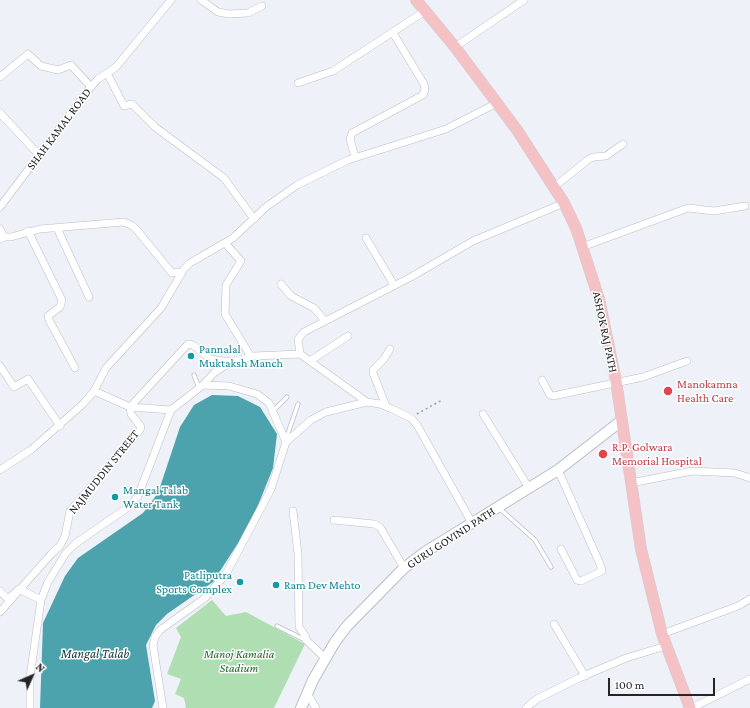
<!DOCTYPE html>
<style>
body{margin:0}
#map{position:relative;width:750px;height:708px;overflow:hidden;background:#eff1f8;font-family:"Crimson Pro",serif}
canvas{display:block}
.north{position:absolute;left:12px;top:656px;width:40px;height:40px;-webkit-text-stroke:3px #fff;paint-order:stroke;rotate:45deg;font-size:11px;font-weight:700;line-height:16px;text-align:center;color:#242528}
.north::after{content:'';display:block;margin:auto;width:14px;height:18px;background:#242528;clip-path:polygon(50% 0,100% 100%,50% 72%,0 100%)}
.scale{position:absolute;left:608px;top:678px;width:107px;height:18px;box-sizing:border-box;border:2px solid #242528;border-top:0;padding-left:5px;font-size:12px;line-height:14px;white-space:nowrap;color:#242528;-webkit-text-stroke:3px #fff;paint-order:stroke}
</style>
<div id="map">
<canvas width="750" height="708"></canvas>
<div class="north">N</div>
<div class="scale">100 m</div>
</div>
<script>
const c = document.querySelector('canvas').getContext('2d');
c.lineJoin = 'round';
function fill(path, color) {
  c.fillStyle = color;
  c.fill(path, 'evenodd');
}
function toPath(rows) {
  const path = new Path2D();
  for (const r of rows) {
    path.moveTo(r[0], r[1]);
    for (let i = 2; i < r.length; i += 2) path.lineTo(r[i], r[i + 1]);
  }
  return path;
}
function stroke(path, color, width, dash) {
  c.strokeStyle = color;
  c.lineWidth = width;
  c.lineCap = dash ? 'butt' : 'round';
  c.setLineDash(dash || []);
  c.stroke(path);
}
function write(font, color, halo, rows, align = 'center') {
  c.font = font + ' "Crimson Pro",serif';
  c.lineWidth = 3;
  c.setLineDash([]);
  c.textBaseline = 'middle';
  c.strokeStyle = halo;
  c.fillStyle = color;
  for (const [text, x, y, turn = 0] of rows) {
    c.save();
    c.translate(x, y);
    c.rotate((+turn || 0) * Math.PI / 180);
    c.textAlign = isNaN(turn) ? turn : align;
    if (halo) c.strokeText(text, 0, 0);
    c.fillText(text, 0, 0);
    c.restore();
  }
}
fill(toPath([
 [212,600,226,616,246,612,305,644,274,708,186,708,184,698,175,694,181,679,167,674,181,637,176,628]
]), '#aedeb1');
fill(toPath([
 [212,395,238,396,260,407,277,434,273,468,251,523,213,582,167,614,156,625,146,645,155,701,152,708,40,708,43,623,65,576,78,558,143,513,158,493,180,427,194,405]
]), '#4ca2ad');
const lane = toPath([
 [194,375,199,388],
 [273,411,287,397],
 [286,439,298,404],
 [499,508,535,540,551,567],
 [277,626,305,640]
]);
const street = toPath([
 [201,0,218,12,229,14,248,13,262,6],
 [455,47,524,0],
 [107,73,124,106,132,104,155,127,224,178,254,219],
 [0,77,28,54,41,66,58,70,71,65,91,87],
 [298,83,333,71,425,11],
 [0,113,40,156],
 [355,157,350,139,352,133,423,95,425,90,424,84,393,33],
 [554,187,589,159,594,157,606,156,623,144],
 [0,207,89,89,98,79,116,67,171,0],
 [57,228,89,297],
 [0,229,4,237,0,239],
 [28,231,62,300,60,307,48,316,49,320,75,368],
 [4,237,11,237,40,229,124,222,131,225,136,229,172,273,182,272],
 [366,238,394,285],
 [226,244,241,261,226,285,225,314,251,357],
 [582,247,688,208,714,211,745,206],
 [281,284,291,296,314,308,325,321],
 [300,354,298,339,304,332,411,277,473,241,564,203],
 [310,361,348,336],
 [0,366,14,387,28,379,60,426],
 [542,380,550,395,553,396,643,377,687,361],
 [203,385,215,372,231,362,254,356,300,354,367,402],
 [94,391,130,407,171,410,203,385,229,386,257,394,269,403,286,442,271,489,226,574,205,598,160,630,155,637,153,645,163,708],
 [386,406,373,373,373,370,384,359,390,349],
 [130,407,188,344,193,345,210,359,231,362],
 [483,414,529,488],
 [286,442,311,420,326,412,367,402,380,404,392,409,411,418,417,425,472,523],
 [0,470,32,449,83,404,94,391,106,368,161,308,184,269,190,263,233,238,266,207,297,185,348,160,446,129,497,103],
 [558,470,600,564,602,571,581,581,577,580,561,549],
 [631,483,692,471,735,473,750,478],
 [293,511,298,554,299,627,306,637,306,640,325,658],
 [334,520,374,524,380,527,404,568],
 [0,591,8,599,19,589,41,600],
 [0,612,52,553,60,546,65,536,70,511,140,430,141,427,131,414,130,407],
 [554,624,585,676],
 [662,634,738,606,750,599],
 [307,693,316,708],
 [30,708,30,677,41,600,48,582,66,553,76,543,130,506,138,496,171,410],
 [526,708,537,699,579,678,626,658,666,646],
 [692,708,750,679]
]);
const secondary = toPath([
 [301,708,313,680,335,642,347,626,404,568,425,552,558,470,621,421]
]);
const primary = toPath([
 [416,0,455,47,517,130,564,203,576,228,599,299,616,381,641,549,662,634,690,708]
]);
stroke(lane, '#babdc3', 5);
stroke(street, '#babdc3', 8);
stroke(secondary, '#babdc3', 12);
stroke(primary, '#cfcfd0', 12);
stroke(toPath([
 [417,414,442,400]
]), '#9d9ea3', 1.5, [2, 3]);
stroke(lane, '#fff', 3.5);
stroke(street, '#fff', 7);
stroke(secondary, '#fff', 10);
stroke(primary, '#f4c1c5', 11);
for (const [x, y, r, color] of [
 [191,356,4,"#0f9aa8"],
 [668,391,5,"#e0444e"],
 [603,454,5,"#e0444e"],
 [115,497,4,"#0f9aa8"],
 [240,582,4,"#0f9aa8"],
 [276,585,4,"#0f9aa8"]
]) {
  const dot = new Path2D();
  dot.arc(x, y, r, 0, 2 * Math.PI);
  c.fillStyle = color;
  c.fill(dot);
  stroke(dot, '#fff', 1.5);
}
write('12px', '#242528', '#fff', [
 ["SHAH KAMAL ROAD",59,129,-53],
 ["ASHOK RAJ PATH",605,332,78],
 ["NAJMUDDIN STREET",104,472,-51],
 ["GURU GOVIND PATH",451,538,-33]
]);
write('12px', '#0d838f', '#fff', [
 ["Pannalal",199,349],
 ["Muktaksh Manch",199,363],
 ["Mangal Talab",123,490],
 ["Water Tank",123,504],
 ["Patliputra",232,575,"right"],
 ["Sports Complex",232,589,"right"],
 ["Ram Dev Mehto",284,585]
], 'left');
write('12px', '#be3a42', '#fff', [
 ["Manokamna",677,384],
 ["Health Care",677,398],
 ["R.P. Golwara",612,447],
 ["Memorial Hospital",612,461]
], 'left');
write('italic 12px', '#21672d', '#fff', [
 ["Manoj Kamalia",239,654],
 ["Stadium",239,668]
]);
write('italic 13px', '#113a3f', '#fff', [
 ["Mangal Talab",95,654]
]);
</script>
